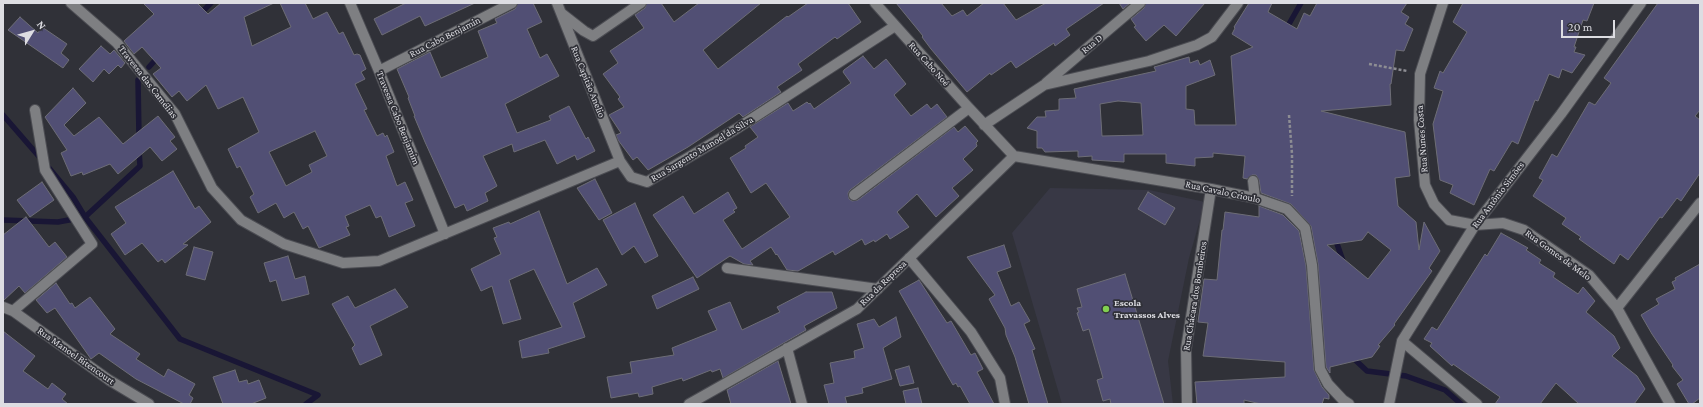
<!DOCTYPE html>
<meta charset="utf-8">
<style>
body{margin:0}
#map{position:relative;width:1703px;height:407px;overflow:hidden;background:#303138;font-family:"Crimson Pro",serif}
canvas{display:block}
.frame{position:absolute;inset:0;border:4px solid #dddde2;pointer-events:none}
.north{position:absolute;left:12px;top:12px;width:40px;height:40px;-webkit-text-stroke:3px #303138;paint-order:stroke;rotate:53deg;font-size:11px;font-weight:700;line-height:16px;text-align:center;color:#dddde2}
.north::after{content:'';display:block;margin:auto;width:14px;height:18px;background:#dddde2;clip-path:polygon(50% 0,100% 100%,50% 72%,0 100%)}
.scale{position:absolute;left:1561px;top:20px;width:54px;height:18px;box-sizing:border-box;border:2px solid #dddde2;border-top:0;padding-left:5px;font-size:12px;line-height:14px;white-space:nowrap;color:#dddde2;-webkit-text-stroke:3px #303138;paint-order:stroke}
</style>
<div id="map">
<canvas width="1703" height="407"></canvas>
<div class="frame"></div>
<div class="north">N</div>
<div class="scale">20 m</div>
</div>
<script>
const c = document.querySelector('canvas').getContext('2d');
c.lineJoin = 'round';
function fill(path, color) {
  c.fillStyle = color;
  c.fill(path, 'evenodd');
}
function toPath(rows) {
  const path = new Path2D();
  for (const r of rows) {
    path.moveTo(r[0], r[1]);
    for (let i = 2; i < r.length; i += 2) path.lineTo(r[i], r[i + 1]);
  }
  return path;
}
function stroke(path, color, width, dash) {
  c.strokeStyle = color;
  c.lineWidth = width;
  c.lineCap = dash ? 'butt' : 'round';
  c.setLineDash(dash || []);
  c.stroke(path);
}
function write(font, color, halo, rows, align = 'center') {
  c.font = font + ' "Crimson Pro",serif';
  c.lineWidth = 3.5;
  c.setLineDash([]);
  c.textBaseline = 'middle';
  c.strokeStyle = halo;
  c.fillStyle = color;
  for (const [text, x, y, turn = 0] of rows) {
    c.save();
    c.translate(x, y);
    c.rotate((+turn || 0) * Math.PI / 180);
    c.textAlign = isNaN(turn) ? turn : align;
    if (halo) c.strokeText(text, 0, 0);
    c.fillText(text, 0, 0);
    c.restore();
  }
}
fill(toPath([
 [1050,188,1149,190,1205,202,1189,258,1168,361,1173,404,1062,404,1012,233]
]), '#383845');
stroke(toPath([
 [200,14,211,3],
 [1285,31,1301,3],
 [149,67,159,56],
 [138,80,139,137],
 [3,115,42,160],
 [49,168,73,197,85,217,180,339,318,395,306,404],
 [3,220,58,222,85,217,140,166,139,150],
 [1335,238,1344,264],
 [1351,356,1367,371,1406,376,1445,390,1461,404]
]), '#191635', 5.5);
const building = toPath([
 [143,3,197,3,208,14,221,3,274,3,244,17,252,46,291,27,280,3,305,3,313,19,327,12,339,34,343,32,354,55,357,54,360,55,366,69,361,72,365,79,355,84,367,109,364,110,377,136,383,133,385,137,387,135,394,152,386,156,397,186,405,182,413,200,405,203,415,226,389,237,381,216,376,218,370,205,345,216,349,226,346,227,350,235,319,248,308,226,303,229,294,212,284,218,276,203,258,213,250,197,254,194,240,166,237,168,228,149,259,132,243,97,218,109,206,85,187,101,179,91,172,97,153,74,161,68,142,47,134,54,124,41,154,14,143,3],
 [315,131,327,156,309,165,312,172,286,186,269,152,315,131],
 [406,3,475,3,425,26,420,16,382,35,374,19,406,3],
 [518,3,533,3,542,22,527,29,540,58,547,54,559,76,505,104,517,133,551,120,549,116,569,106,586,139,588,137,595,151,577,160,575,155,557,164,545,140,514,152,512,144,483,156,497,186,485,193,488,201,467,211,464,204,455,208,425,142,414,116,415,116,408,98,409,97,397,69,430,52,441,78,488,57,478,31,497,23,495,19,515,9,518,3],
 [647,3,661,3,674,22,699,3,761,3,703,50,718,69,787,16,788,17,808,3,848,3,861,22,837,39,835,37,798,64,802,70,777,87,781,92,743,117,739,113,688,147,648,170,637,157,633,160,618,140,616,135,621,133,609,115,624,107,618,99,620,97,603,74,618,63,610,51,644,28,635,15,645,8,647,3],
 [896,3,941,3,952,16,963,10,967,16,984,3,1003,3,1016,20,1046,3,1104,3,1066,29,1070,35,1055,46,1054,43,1016,68,1011,61,991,75,990,73,967,92,931,49,922,37,923,36,896,3],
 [1119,3,1130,3,1123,9,1119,3],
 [1146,3,1205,3,1176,36,1164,25,1146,41,1134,27,1136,26,1131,19,1144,8,1146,3],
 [1249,3,1272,3,1268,12,1297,29,1304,13,1310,16,1317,3,1407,3,1401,12,1409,17,1405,24,1413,29,1404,51,1396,50,1391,84,1390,84,1391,105,1321,111,1405,132,1410,176,1395,178,1398,206,1416,222,1419,250,1424,222,1440,251,1429,268,1432,271,1394,324,1395,325,1378,345,1380,346,1372,357,1330,367,1330,373,1326,367,1318,264,1311,226,1291,204,1261,193,1259,180,1256,175,1252,175,1247,179,1243,178,1245,156,1213,153,1213,157,1195,158,1195,166,1166,163,1166,154,1124,154,1124,162,1092,160,1092,156,1078,157,1078,151,1045,152,1042,148,1037,148,1037,131,1027,128,1037,117,1046,117,1045,111,1059,110,1059,99,1076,98,1074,89,1156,71,1154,67,1189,57,1190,63,1198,60,1200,65,1210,60,1215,75,1186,86,1186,109,1194,110,1195,125,1236,125,1231,56,1253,47,1232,34,1235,28,1234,27,1249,3],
 [1118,101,1141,103,1143,135,1102,136,1100,104,1118,101],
 [1368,232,1391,250,1368,279,1327,245,1362,240,1368,232],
 [1463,3,1594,3,1587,21,1583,20,1574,47,1576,47,1574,52,1585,55,1572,73,1562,69,1559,78,1549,74,1538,101,1535,100,1518,144,1512,141,1494,171,1490,169,1474,205,1450,193,1453,185,1440,180,1433,124,1443,91,1434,88,1440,71,1443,73,1467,32,1453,22,1463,3],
 [1658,3,1700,3,1700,110,1695,116,1700,120,1700,173,1681,201,1677,198,1662,218,1660,217,1628,260,1620,254,1614,264,1579,239,1581,237,1562,224,1566,218,1533,196,1543,180,1539,178,1552,154,1557,157,1589,102,1595,105,1611,83,1604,78,1658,3],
 [20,17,38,33,42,27,67,44,61,53,69,60,63,68,8,30,20,17],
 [101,46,110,54,114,50,125,63,121,68,118,65,109,74,104,69,93,82,79,69,101,46],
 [863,56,874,69,886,59,906,84,894,95,911,116,927,104,931,109,937,104,947,117,850,190,848,193,849,199,852,201,858,200,954,127,958,132,965,126,978,141,976,143,977,146,963,159,973,170,952,188,959,196,936,217,917,194,897,212,909,227,890,239,887,234,875,242,874,240,865,245,862,239,835,255,833,251,798,271,787,270,777,254,776,255,771,247,750,261,753,265,744,264,730,256,697,278,653,215,683,196,694,214,728,192,737,208,733,210,735,212,723,220,742,249,790,217,766,183,751,193,730,158,746,148,745,146,758,137,750,127,788,103,793,111,807,102,809,104,810,103,814,109,851,83,843,72,844,70,863,56],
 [73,88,86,103,64,125,74,136,99,117,123,144,158,116,175,137,170,141,177,149,162,161,150,147,118,174,110,164,83,175,82,172,71,176,61,153,67,150,45,117,73,88],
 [173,171,195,209,199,206,211,222,183,244,188,245,165,263,162,259,158,262,142,243,125,255,111,234,126,223,115,207,173,171],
 [595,179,612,213,599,220,577,188,595,179],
 [42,182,54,200,30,217,17,200,42,182],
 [1148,192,1175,208,1165,225,1138,209,1148,192],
 [635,203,658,256,645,263,634,246,622,255,603,220,635,203],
 [1259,206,1283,215,1299,231,1306,266,1314,370,1322,387,1329,395,1329,399,1324,398,1322,404,1261,404,1244,400,1244,404,1197,404,1195,382,1285,377,1285,362,1203,356,1208,323,1198,322,1204,279,1217,280,1222,230,1223,230,1225,212,1259,217,1259,206],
 [539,211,567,284,597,268,607,285,573,303,585,337,548,349,549,353,522,358,519,341,562,327,534,269,509,280,521,319,503,324,492,286,481,291,471,269,501,254,494,238,497,237,493,228,509,222,510,224,539,211],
 [26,217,49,247,55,242,67,257,25,293,19,286,3,301,3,235,26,217],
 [1501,233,1528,248,1526,250,1541,260,1539,263,1555,273,1553,277,1578,294,1583,287,1595,301,1586,312,1614,336,1620,348,1612,356,1637,376,1645,389,1634,404,1579,404,1556,383,1540,404,1495,404,1500,397,1453,364,1452,366,1430,346,1432,343,1424,339,1432,327,1437,330,1485,254,1487,256,1501,233],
 [1004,245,1011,267,997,272,1011,306,1019,302,1030,321,1024,324,1035,349,1032,350,1048,404,1029,404,1015,357,1006,335,1005,328,989,299,995,295,967,257,1004,245],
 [194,247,213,252,205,280,186,275,194,247],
 [288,256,295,279,305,276,309,294,282,301,276,280,270,282,264,263,288,256],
 [1700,264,1700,398,1692,404,1689,404,1677,384,1683,380,1672,366,1673,365,1652,334,1641,315,1659,304,1656,299,1675,289,1672,282,1676,280,1675,278,1700,264],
 [1125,274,1147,347,1164,404,1111,404,1110,399,1103,401,1097,380,1103,378,1089,329,1083,331,1077,313,1079,312,1077,308,1082,307,1077,289,1125,274],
 [693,277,699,289,657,309,652,296,693,277],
 [919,280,947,323,951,321,971,355,975,353,983,369,977,372,994,404,970,404,960,386,958,387,956,383,953,385,899,291,919,280],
 [56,283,70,304,72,303,75,308,90,297,115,329,110,334,140,354,136,359,164,377,168,369,195,384,189,395,193,398,190,404,184,404,136,379,99,353,91,359,55,308,47,313,36,300,56,283],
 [395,289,408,307,370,326,382,355,360,365,352,348,355,345,332,304,348,296,355,308,395,289],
 [806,292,832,292,837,308,804,326,806,330,723,378,720,369,712,372,711,370,683,381,682,378,652,387,653,394,639,397,638,393,611,398,607,377,632,373,630,362,674,355,672,348,717,330,708,311,730,302,742,330,780,312,777,307,806,292],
 [896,317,901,337,883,348,892,379,862,388,863,393,845,397,847,404,829,404,824,385,834,383,830,363,855,358,854,351,864,348,857,324,874,319,879,327,896,317],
 [3,331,35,356,23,371,48,389,52,383,66,394,62,399,68,404,3,404,3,331],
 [778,361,791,404,731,404,727,390,778,361],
 [909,366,914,383,900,386,895,370,909,366],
 [235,370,239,382,247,380,248,384,259,380,266,398,251,404,223,404,213,377,235,370],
 [918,388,922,404,906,404,903,391,918,388]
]);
fill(building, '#514f74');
stroke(building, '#6d6d76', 1);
const minor = toPath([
 [71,3,117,43,175,114,212,188,241,220,284,244,343,263,379,261,620,161,631,177,647,182,736,129,895,26],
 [350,3,379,71,445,234],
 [557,3,620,161],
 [875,3,969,108,1014,156,1211,189,1255,198,1287,209,1305,228,1312,265,1320,369,1328,384,1343,400,1349,404],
 [1443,3,1420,74,1419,120,1425,185,1434,204,1449,220,1475,225,1503,223,1524,230,1589,275,1617,308,1670,404],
 [561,13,584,31,593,36,641,3],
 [379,71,512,3],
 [1046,83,1140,3],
 [984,125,1044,85,1149,61,1197,45,1212,37,1238,3],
 [1253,181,1255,198],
 [854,195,969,108],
 [909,258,971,332,1000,378,1005,404],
 [727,268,878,289],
 [3,307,13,311,109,380,149,404],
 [1617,308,1700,203],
 [13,311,92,244,45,170,35,110],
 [1402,341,1477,404],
 [787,348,802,404],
 [689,404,857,309,1014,156],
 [1187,404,1186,349,1211,189],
 [1389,404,1402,341,1475,225,1561,114,1641,3]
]);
stroke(minor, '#4c4d53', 12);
stroke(toPath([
 [1369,64,1407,71],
 [1289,115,1292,154,1292,196]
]), '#8d8d93', 2.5, [3, 2]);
stroke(minor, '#7e7f82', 10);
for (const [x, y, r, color] of [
 [1106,309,4,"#81d050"]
]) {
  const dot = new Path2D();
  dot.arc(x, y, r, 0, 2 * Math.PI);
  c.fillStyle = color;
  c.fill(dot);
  stroke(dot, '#303138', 1.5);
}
write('10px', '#dddde2', '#303138', [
 ["Rua Cabo Benjamin",445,37,-27],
 ["Rua D",1092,44,-40],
 ["Rua Cabo Noé",929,64,48],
 ["Travessa das Camélias",148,82,52],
 ["Rua Capitão Anelio",588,82,68],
 ["Travessa Cabo Benjamim",398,118,68],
 ["Rua Nunes Costa",1422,139,-94],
 ["Rua Sargento Manoel da Silva",702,149,-31],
 ["Rua Cavalo Crioulo",1223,192,12],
 ["Rua Antônio Simões",1498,195,-53],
 ["Rua Gomes de Melo",1558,255,36],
 ["Rua da Represa",883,283,-44],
 ["Rua Chácara dos Bombeiros",1195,296,-81],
 ["Rua Manoel Bitencourt",76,356,35]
]);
write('bold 10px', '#dddde2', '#303138', [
 ["Escola",1114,303],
 ["Travassos Alves",1114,315]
], 'left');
</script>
